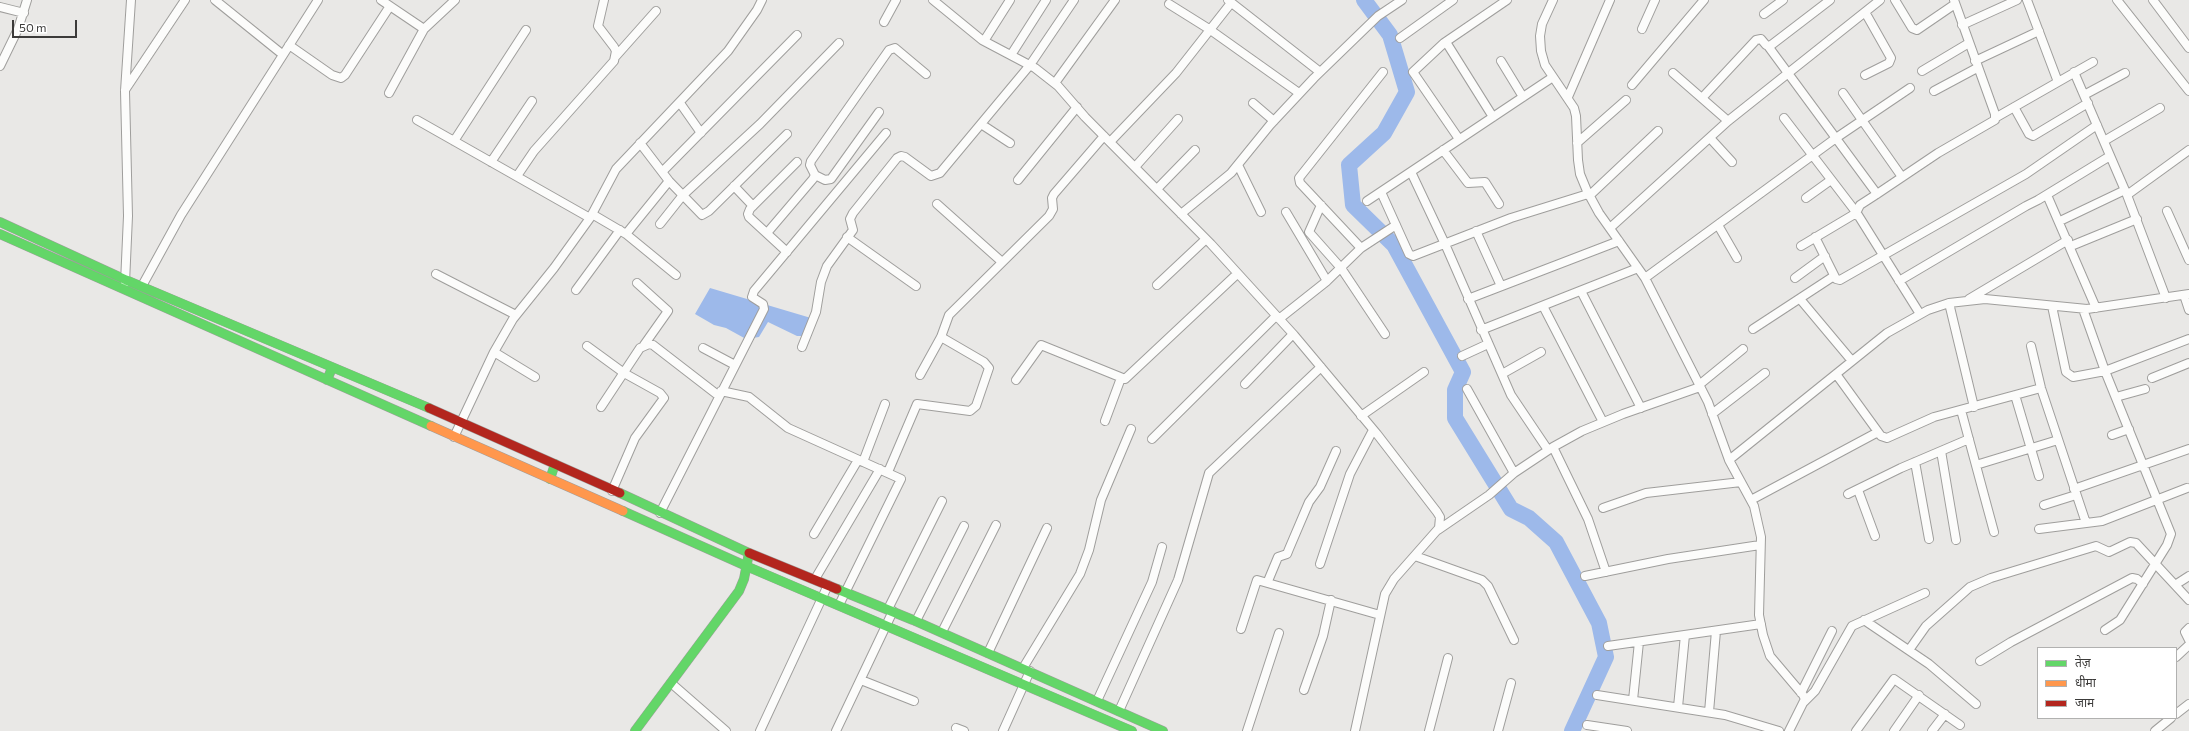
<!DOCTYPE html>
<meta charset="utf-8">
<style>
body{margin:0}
#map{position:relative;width:2189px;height:731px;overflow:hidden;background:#e9e8e6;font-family:Commissioner,"Noto Sans Devanagari",sans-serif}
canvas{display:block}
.legend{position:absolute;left:2037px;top:647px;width:140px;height:72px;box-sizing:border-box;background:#fff;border:1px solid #b1b1b0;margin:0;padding:5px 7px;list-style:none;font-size:12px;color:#3c3b3a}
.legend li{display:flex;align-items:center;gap:8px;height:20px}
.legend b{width:20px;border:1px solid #b1b1b0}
.scale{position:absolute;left:12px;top:20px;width:65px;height:18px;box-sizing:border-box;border:2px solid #3c3b3a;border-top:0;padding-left:5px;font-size:12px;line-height:14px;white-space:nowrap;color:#3c3b3a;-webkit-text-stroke:3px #fff;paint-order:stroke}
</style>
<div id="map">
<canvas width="2189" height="731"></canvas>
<ul class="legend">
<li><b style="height:5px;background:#63d668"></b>तेज़</li>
<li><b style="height:5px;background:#ff974d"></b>धीमा</li>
<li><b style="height:5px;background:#b3261e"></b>जाम</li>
</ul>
<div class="scale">50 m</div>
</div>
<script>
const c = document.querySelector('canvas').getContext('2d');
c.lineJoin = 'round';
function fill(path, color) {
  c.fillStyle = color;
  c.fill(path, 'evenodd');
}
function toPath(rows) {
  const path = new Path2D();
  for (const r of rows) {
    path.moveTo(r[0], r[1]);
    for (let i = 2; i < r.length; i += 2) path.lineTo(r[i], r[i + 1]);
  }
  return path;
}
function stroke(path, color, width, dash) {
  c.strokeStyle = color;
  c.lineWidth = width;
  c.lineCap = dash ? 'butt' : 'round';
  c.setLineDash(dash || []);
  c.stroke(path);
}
fill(toPath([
 [710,288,811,318,812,336,797,336,768,322,759,337,746,339,726,328,714,325,695,314]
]), '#9db9ea');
stroke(toPath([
 [1364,0,1390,35,1407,92,1384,133,1349,165,1353,205,1394,245,1463,372,1455,390,1455,418,1511,509,1529,518,1556,542,1599,623,1606,657,1572,731]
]), '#9db9ea', 16);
const street = toPath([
 [215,0,282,54],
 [381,0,424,29],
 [933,0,982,40,1035,68,1058,86,1085,117,1211,244,1294,335,1377,434,1437,512,1440,517,1439,528,1394,579,1385,594,1355,731],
 [1228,0,1320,72],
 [1553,0,1542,24,1540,36,1541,51,1545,65,1574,108,1576,116,1578,160,1580,174,1587,191,1599,213,1645,278,1708,402,1729,460],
 [1895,0,1912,28,1917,30,1955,4],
 [2027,0,2058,82],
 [2117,0,2189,91],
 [2153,0,2189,48],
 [1169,4,1209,29,1299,93],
 [0,7,24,13],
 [1865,12,1891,58,1889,63,1865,75],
 [1764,14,1783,0],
 [884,22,896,0],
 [1962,25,2017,0],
 [1642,29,1655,0],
 [1400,38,1453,0],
 [984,41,1010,0],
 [1446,42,1493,117],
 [289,45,332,75,341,78,345,75,390,6],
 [1768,46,1877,194],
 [1011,55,1046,0],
 [616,56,656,11],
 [1501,61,1523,97],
 [1975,61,2039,31],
 [0,66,18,29,27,0],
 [1922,71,1969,43],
 [2074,72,2127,195,2166,298],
 [1673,73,1728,121],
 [1055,83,1115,0],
 [1632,85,1704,0],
 [125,90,185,0],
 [1934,91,1977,68],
 [389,93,424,29,455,0],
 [1843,93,1902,177],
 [2084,95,2125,73],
 [1568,97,1610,0],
 [1702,98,1756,40,1761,39,1766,45,1770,46,1830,0],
 [680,103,701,133],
 [1253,103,1274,121],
 [2014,107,2029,134,2033,136,2088,103],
 [1784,118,1856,212],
 [1995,118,2093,62],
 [417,120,590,218],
 [981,124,1010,143],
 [1710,138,1732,162],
 [1459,139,1413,72,1444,43,1507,0],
 [454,141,526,30],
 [2104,141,2160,108],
 [1110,142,1176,73,1231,3],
 [640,143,669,181,702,215,709,211,787,134],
 [1577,143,1626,100],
 [1443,150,1468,183,1485,182,1499,204],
 [491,162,532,101],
 [1238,165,1261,212],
 [1135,167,1178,119],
 [663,171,797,35],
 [1411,172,1445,244,1511,395,1548,450],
 [815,175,825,180,831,179,879,112],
 [517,176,534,151,614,61,616,51,614,47,598,26,604,0],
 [1018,180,1077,107],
 [734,186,753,206],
 [1157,189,1195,150],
 [1381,192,1409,254,1413,256,1511,218,1588,194],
 [2047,195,2096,308],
 [2127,195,2189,150],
 [1589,196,1658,131],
 [1806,198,1831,180],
 [1367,201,1553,77],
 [937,204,1002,262],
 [1321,205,1309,232,1341,268,1385,334],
 [2167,211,2189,260],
 [1286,212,1327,281],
 [592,214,626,234,676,275],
 [1181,214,1231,173,1270,125,1314,78,1378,16,1402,0],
 [1855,215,1860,205,1877,194,1938,153,1995,120,1995,114,1954,0],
 [2060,221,2125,190],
 [660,224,683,195,760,124,839,43],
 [1718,225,1737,258],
 [1610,228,1728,121,1880,0],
 [1476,231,1501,286],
 [767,233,813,179,815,175,810,165,811,161,889,50,895,48,926,74],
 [626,234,669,181],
 [847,237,916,286],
 [1815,237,1836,279,1840,280,2026,174,2097,125],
 [1801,246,1853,215,1858,215,1920,314],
 [2071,246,2137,219],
 [1361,248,1300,183,1299,178,1383,72],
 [787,252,749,217,748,214,750,209,797,162],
 [436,274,516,315],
 [1645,278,1836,138,1910,88],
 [1795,278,1825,256],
 [1899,281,2026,206,2038,200,2110,156],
 [125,283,128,216,125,91,131,0],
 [637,283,668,311,644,345],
 [1157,285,1206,239],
 [142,286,181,215,318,0],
 [576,290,620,230],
 [1581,291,1641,408],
 [2184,295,2189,310],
 [1468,299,1619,241],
 [1800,299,1852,361],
 [1969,299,2068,240],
 [1949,303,1974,407],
 [1543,306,1603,422],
 [2052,306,2066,372,2073,377,2105,371,2189,339],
 [2083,309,2105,371,2171,534,2167,545,2120,620,2105,630],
 [1279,319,1327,281,1361,248,1396,225],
 [1753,329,1834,276],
 [1481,330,1638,268],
 [587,346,624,373,660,393,664,398,635,438,612,491],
 [2031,346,2041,388,2086,523],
 [802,347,816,312,821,282,827,266,853,230,850,219,853,213,897,158,901,156,905,157,931,176,940,173,1030,65,1074,0],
 [703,348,735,365],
 [494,352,535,377],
 [1462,356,1488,344],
 [1502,374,1541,352],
 [1836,374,1881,436,1887,438,1934,417,2041,388],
 [920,375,941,337,949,315,1049,216,1053,209,1052,198,1054,194,1104,136],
 [2152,378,2189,363],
 [1016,380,1041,345,1125,379,1237,274],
 [1245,384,1293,334],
 [1699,385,1743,349],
 [1467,389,1514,473],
 [721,391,749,397,788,428,901,479,839,605],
 [2015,395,2039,476],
 [2116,397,2145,389],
 [601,407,640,348,649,344,653,345,719,396],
 [1961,410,1994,532],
 [1712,414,1765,373],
 [1361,416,1424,372],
 [1105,421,1121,378],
 [2112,435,2129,429],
 [454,437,494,352,513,319,554,268,590,218,616,169,728,51,757,10,762,0],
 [1152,439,1276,316],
 [1553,447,1588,519,1606,572],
 [1941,451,1956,540],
 [863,462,885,404],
 [1915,462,1929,539],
 [1976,465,2058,440],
 [888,472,917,404,970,411,976,406,989,368,984,362,941,337],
 [2074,489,2189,449],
 [1858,490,1875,536],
 [1848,494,1901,468,1969,439],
 [1751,500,1878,432],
 [2044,505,2076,495],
 [1603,508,1646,493,1741,482],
 [660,513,764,309,763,304,752,297,754,291,886,133],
 [2039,529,2102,521,2187,488],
 [1438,530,1489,495,1514,473,1553,447,1582,431,1623,414,1700,387],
 [814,534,858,460],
 [1415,556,1482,580,1488,586,1514,640],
 [1320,564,1350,474,1373,430],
 [1585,576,1668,559,1760,545],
 [815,579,880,469],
 [1268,581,1278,557,1287,554,1289,549,1309,502,1320,487,1336,451],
 [2175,585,2189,576],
 [888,609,942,501],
 [1864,620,1929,664,1976,704],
 [916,621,964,526],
 [2189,628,2185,632,2189,640],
 [1241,629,1257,580,1380,615],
 [942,632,996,525],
 [1608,646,1761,624],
 [1909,650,1926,626,1970,587,1991,578,2096,546,2109,552,2130,542,2136,543,2189,600],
 [988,653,1047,528],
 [2176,657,2189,645],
 [1980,661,2011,642,2132,578,2137,579,2143,584],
 [1023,668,1080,574,1089,550,1101,500,1131,429],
 [861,680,914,701],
 [671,683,726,731],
 [1304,690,1323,636,1331,600],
 [1801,693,1832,631],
 [1597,695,1725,715,1779,731],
 [1633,700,1639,642],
 [1097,701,1152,582,1162,547],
 [1804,702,1815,691,1852,626,1925,593],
 [1678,707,1685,635],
 [1119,711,1178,580,1209,473,1321,367],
 [1709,712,1716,631],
 [2176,714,2189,704],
 [1587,725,1627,731],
 [956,728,964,731],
 [760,731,828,585],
 [836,731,893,611],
 [1003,731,1030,671],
 [1247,731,1279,633],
 [1429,731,1448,658],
 [1498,731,1511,683],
 [1789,731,1805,699,1803,695,1770,656,1763,635,1759,615,1761,537,1754,506,1729,460,1887,333,1928,310,1949,303,1985,299,2087,309,2189,294],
 [1856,731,1894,679,1960,725],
 [1894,731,1919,695],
 [1932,731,1945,714],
 [2155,731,2171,718]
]);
const fast = toPath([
 [0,222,126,280,429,408],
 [0,234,431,426],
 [327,380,332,368],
 [550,479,555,464],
 [620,493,749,553,744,579,739,591,635,731],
 [623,511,746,566],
 [746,566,1132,731],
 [837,589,913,620,1163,731]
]);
const slow = toPath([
 [431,426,623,511]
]);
const jam = toPath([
 [429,408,620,493],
 [749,553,837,589]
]);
stroke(street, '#9f9e9c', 10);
stroke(fast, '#9f9e9c', 10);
stroke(slow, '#9f9e9c', 10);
stroke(jam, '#9f9e9c', 10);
stroke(street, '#fcfcfb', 8);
stroke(fast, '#63d668', 9);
stroke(slow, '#ff974d', 9);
stroke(jam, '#b3261e', 9);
</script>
